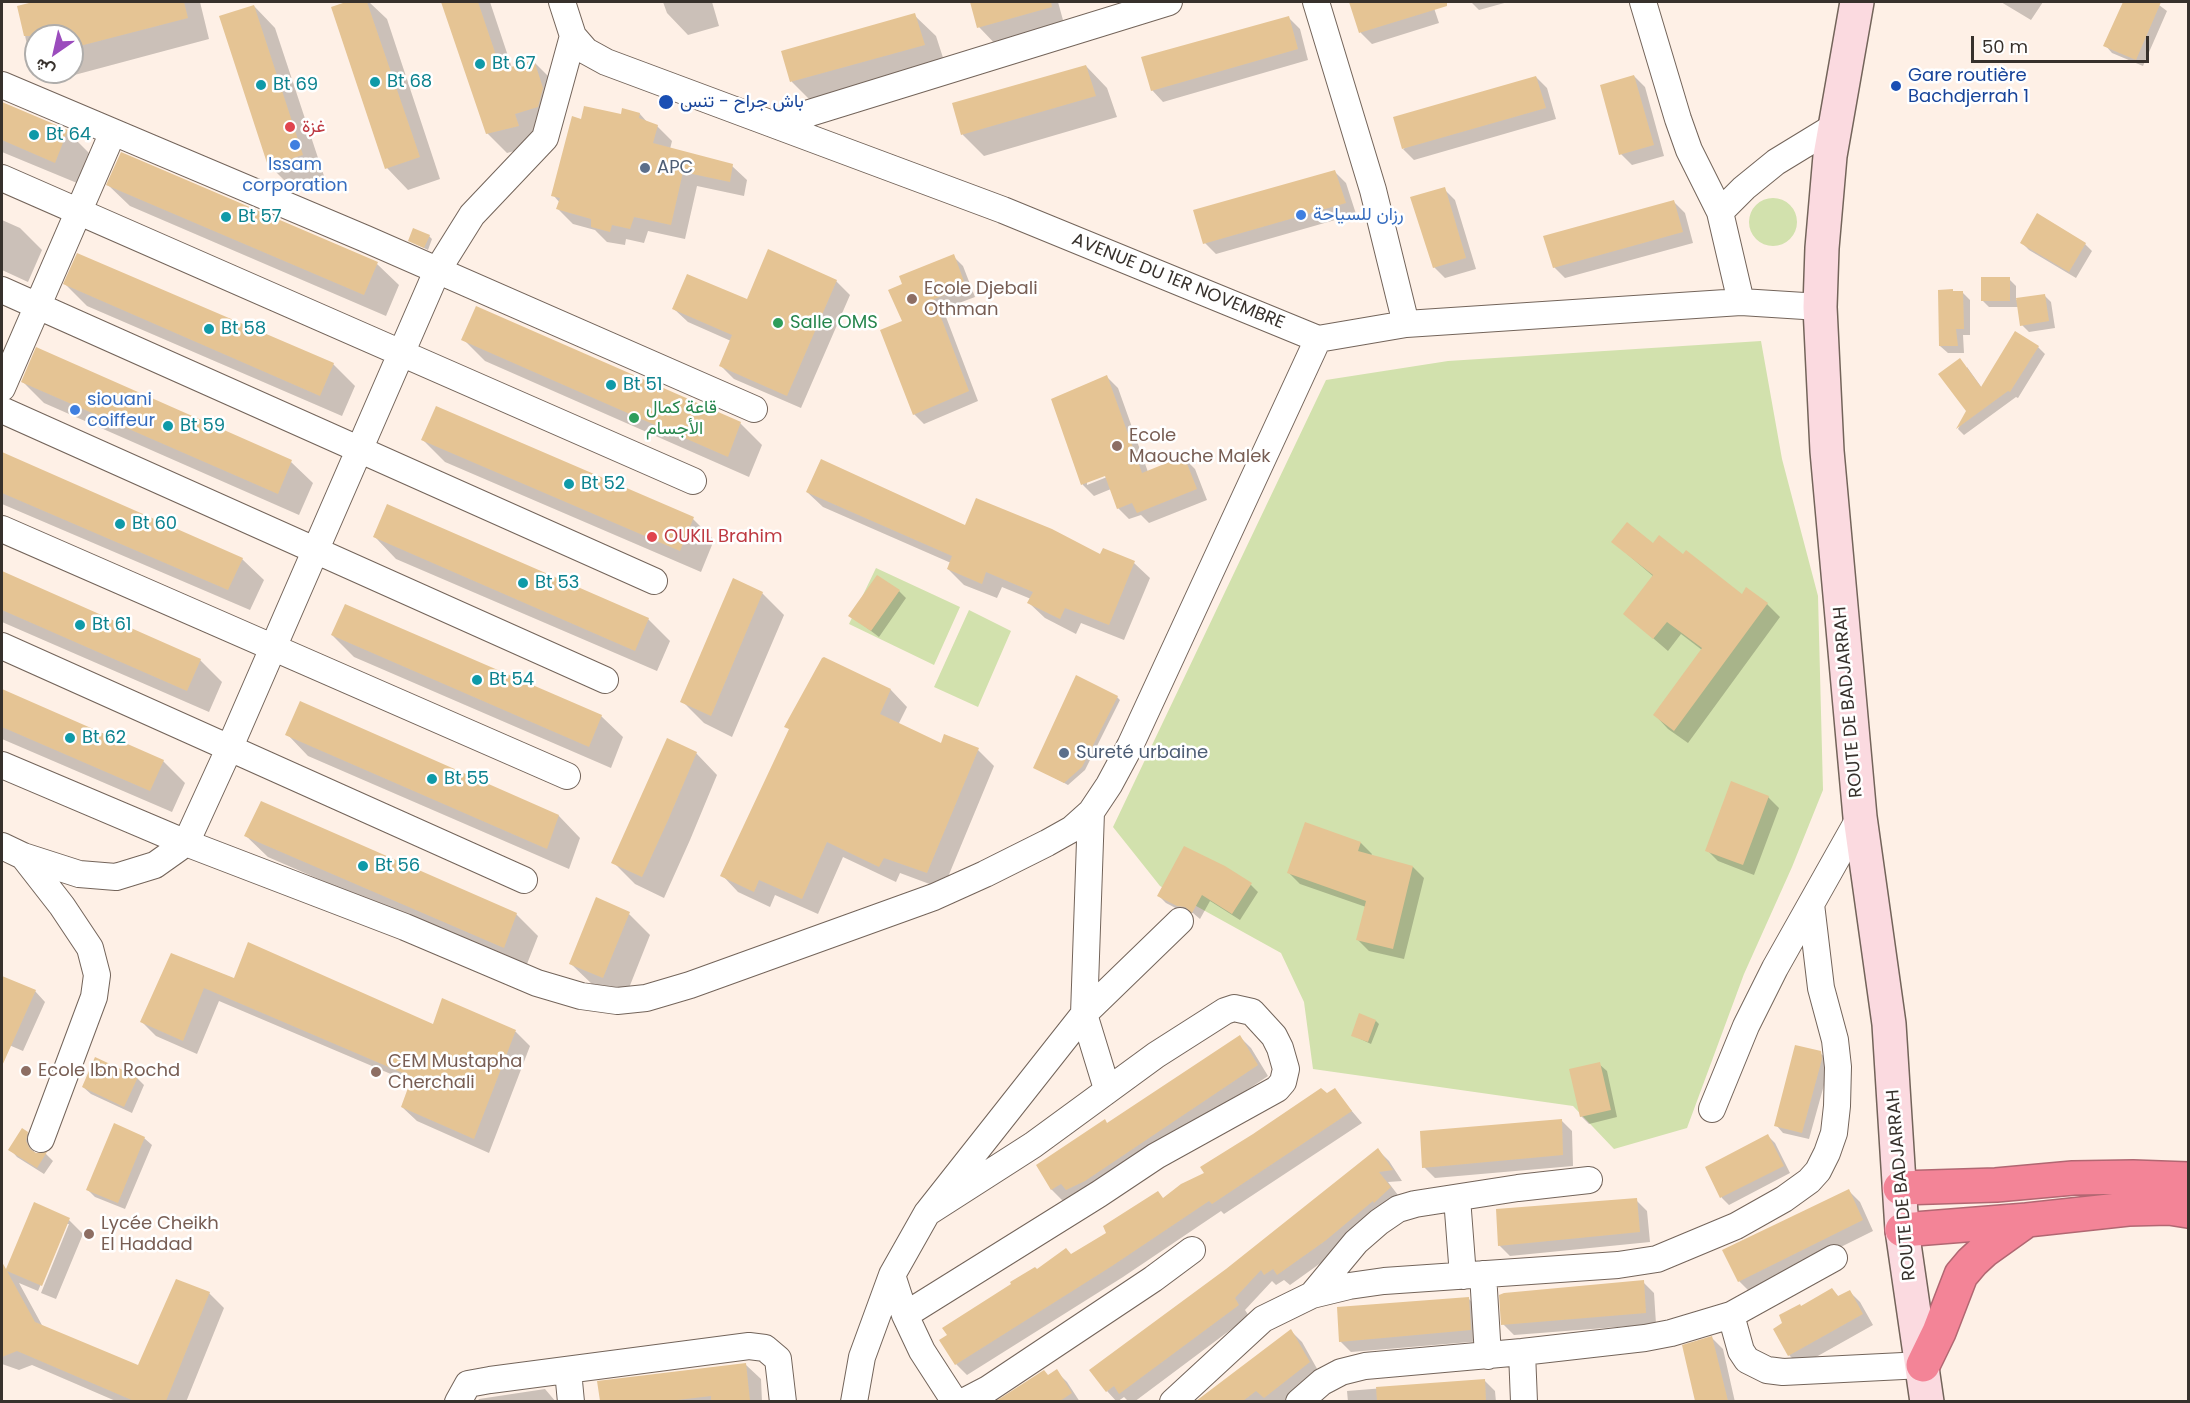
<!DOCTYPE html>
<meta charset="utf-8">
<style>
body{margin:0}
#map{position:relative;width:2190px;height:1403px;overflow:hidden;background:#fef0e6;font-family:Poppins,Vazirmatn,sans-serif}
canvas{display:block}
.frame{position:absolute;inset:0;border:3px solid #37312c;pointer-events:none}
.north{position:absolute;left:24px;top:24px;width:60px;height:60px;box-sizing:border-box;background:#fff;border:2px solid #afadab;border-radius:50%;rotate:214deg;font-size:16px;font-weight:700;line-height:24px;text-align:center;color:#37312c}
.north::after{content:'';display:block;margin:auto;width:21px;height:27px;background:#9b4cbd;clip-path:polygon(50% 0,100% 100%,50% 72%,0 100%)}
.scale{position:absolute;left:1971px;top:36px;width:178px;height:27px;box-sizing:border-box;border:3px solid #37312c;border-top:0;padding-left:8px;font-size:18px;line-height:21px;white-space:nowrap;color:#37312c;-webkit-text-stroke:4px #fff;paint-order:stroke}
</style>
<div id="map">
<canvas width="2190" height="1403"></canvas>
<div class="frame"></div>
<div class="north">ش</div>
<div class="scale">50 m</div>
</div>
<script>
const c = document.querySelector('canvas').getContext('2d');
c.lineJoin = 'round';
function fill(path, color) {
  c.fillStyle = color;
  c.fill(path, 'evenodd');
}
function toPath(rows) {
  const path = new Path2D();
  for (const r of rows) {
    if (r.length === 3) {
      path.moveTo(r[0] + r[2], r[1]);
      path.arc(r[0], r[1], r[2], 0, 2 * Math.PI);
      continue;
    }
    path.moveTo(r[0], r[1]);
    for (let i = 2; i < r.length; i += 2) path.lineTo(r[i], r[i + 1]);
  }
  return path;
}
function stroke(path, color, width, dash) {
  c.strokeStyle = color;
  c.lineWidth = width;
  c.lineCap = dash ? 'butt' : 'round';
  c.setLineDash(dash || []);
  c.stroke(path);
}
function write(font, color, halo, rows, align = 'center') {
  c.font = font + ' Poppins,Vazirmatn,sans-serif';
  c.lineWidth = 5;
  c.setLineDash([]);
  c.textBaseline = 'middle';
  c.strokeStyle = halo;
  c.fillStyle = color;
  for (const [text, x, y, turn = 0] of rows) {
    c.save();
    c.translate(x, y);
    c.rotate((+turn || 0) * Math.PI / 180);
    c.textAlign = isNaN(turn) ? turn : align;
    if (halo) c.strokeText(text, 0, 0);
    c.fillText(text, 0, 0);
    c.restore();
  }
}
fill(toPath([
 [1773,222,24],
 [1761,341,1782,459,1818,596,1823,790,1792,867,1744,974,1687,1128,1614,1149,1573,1106,1313,1069,1304,1002,1281,953,1160,886,1113,827,1326,380,1448,361],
 [876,568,960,607,934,665,849,624],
 [969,610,1011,631,978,707,934,687]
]), '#d2e1ad');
fill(toPath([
 [39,2,200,2,209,39,52,81,43,72,72,72,72,36,36,36,36,65,30,59,19,7],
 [351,2,369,2,387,19,440,179,408,190,387,168,333,8],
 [443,2,490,2,512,68,534,62,553,81,537,145,507,153,487,133],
 [663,2,712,2,719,26,688,35,667,13],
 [971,2,1058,2,1066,31,1000,49,979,27],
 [1351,2,1432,2,1439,23,1372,44,1361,33],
 [1471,2,1508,2,1479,10],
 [2001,2,2043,2,2031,20],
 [2124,2,2155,2,2167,11,2143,66,2112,53,2105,45],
 [254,6,275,28,324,176,291,187,270,166],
 [914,15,936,36,946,67,813,103,792,82,783,52],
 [1289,18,1300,29,1308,60,1163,102,1152,90],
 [1086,66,1107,88,1117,117,984,156,963,135,953,105],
 [1634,76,1645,87,1664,156,1632,165,1621,154],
 [1536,77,1547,88,1556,119,1414,160,1403,149],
 [2,103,67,131,89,153,77,183,2,152],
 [640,114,648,123,657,126,672,141,670,149,732,166,747,180,744,196,697,186,685,239,648,231,644,243,626,239,625,245,607,242,595,230,573,224,558,209,560,203,553,195,583,120],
 [1335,172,1346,183,1356,214,1216,254,1205,243],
 [108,185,377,264,399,285,386,316,130,206],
 [1444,189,1455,200,1476,269,1445,278,1434,267],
 [1674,202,1685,213,1693,243,1565,278,1554,267],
 [2,220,20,228,42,250,28,282,2,270],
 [429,236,432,239,428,250,410,241],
 [2021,242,2085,244,2092,251,2076,278,2029,250],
 [78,255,333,364,355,386,342,416,87,306,65,284],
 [953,256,963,266,975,297,943,309,978,401,924,424,914,414,904,285],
 [2009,279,2016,286,2016,300,2044,295,2051,302,2055,328,2029,332,2022,325,2019,307,1989,307,1982,300],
 [836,281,850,295,801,408,734,379,721,366,731,341,688,322,674,309,748,301],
 [1963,293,1970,300,1970,335,1963,335,1964,353,1948,353,1940,346],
 [463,339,740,423,762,445,749,477,485,361],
 [2038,347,2045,354,2018,398,2016,397,1964,435,1958,429,1967,411,1967,367,1982,388],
 [37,349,291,462,313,483,299,515,44,403,23,382],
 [1107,377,1118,388,1148,472,1184,458,1195,469,1207,500,1149,523,1141,515,1129,519,1118,508,1111,489,1094,496,1083,485,1053,400],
 [1111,472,1112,475,1087,485,1087,482],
 [423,440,693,519,714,540,701,572,445,462],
 [2,454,242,559,264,580,250,610,2,504],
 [807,492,1101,556,1104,550,1134,563,1150,578,1124,640,1081,623,1076,634,1045,618,1029,603,1031,599,1002,587,997,598,964,585,948,569,951,563,823,507],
 [375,537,648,619,670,641,657,671,396,559],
 [1613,542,1653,545,1684,556,1742,596,1767,604,1780,617,1688,743,1668,729,1655,715,1702,650,1681,634,1668,651,1625,614,1654,577],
 [2,573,200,660,222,682,209,712,2,622],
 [733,580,762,593,784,615,732,737,704,723,682,701],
 [899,591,906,598,879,637,850,615],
 [332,635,601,716,623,737,611,768,354,657],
 [824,659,891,690,907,707,898,725,941,745,978,750,994,766,943,889,900,873,896,882,843,857,818,914,775,895,770,907,738,892,722,875,790,730,786,726],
 [2,690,163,761,185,783,172,812,2,739],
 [1117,697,1120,700,1085,770,1068,785,1034,767],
 [300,703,559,816,580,838,569,869,308,756,287,734],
 [696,753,717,775,690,840,664,898,635,884,613,862],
 [1768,797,1779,808,1754,875,1718,861,1707,850],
 [1306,824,1361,843,1372,854,1371,856,1413,867,1424,878,1404,959,1369,951,1358,940,1366,907,1300,884,1289,873],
 [246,836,516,914,538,936,525,969,268,857],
 [1251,885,1258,892,1240,920,1210,901,1200,919,1193,913,1185,913,1166,903,1159,896],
 [629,914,650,935,625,998,593,985,571,964],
 [172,954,235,979,433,1026,443,1000,516,1032,530,1046,489,1153,417,1121,402,1107,412,1083,219,1001,197,1054,156,1036,142,1022],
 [2,977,35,991,45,1002,23,1051,2,1042],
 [1376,1021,1379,1024,1371,1044,1352,1035],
 [1240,1037,1251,1048,1268,1076,1096,1191,1078,1200,1073,1195,1063,1201,1052,1190,1038,1166,1108,1124],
 [1820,1053,1828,1060,1829,1067,1809,1139,1783,1133,1776,1125],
 [1599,1064,1607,1071,1617,1117,1589,1124,1581,1116],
 [137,1078,144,1085,132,1113,91,1094,83,1087],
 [1334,1090,1362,1123,1224,1214,1221,1211,1123,1277,967,1375,956,1364,1037,1271,1071,1255,1206,1174],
 [1561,1120,1572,1131,1573,1166,1435,1178,1424,1167],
 [27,1133,34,1141,33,1149,35,1154,46,1154,53,1161,44,1174,17,1157,10,1149],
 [1768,1136,1775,1143,1790,1173,1729,1205,1722,1198,1707,1168],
 [144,1138,152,1145,125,1209,95,1197,88,1190],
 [1378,1150,1389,1161,1402,1181,1388,1182,1401,1199,1336,1252,1290,1285,1284,1280,1276,1285,1272,1281,1245,1310,1249,1316,1134,1402,1129,1402,1124,1397,1117,1402,1107,1391,1227,1270],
 [1849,1191,1860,1202,1873,1231,1750,1292,1739,1281],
 [1636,1200,1647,1211,1650,1242,1510,1256,1499,1245],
 [35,1204,69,1220,83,1234,56,1299,41,1293,69,1224,66,1224,38,1291,19,1283,43,1327,139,1367,177,1281,209,1293,224,1308,186,1402,118,1402,32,1365,19,1370,2,1364,2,1283],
 [1643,1282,1654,1293,1656,1324,1514,1335,1503,1324],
 [1832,1290,1839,1297,1849,1291,1860,1302,1873,1325,1800,1366,1789,1355,1784,1323,1801,1307],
 [1469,1299,1480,1310,1482,1341,1351,1352,1340,1341],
 [1291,1331,1302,1342,1320,1374,1284,1402,1198,1402],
 [1712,1338,1723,1349,1735,1402,1697,1402,1684,1346],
 [746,1365,761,1379,762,1402,601,1402,598,1383],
 [1056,1371,1067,1382,1080,1402,998,1402,1044,1372,1048,1376],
 [1484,1380,1495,1391,1496,1402,1348,1402,1347,1391],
 [545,1389,556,1402,477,1402,479,1399]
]), '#0003');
fill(toPath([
 [33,2,184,2,188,18,72,48,72,36,24,36,17,6],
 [346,2,367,2,420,157,385,169,331,7],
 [441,2,478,2,501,70,534,60,543,88,538,107,515,114,519,126,486,134],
 [970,2,1051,2,1052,7,977,28],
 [1349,2,1447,2,1447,6,1359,33],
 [2123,2,2161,2,2136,60,2103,46],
 [254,5,303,155,268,166,219,16],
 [915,13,925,45,790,82,781,51],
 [1289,16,1298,49,1151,91,1141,57],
 [1086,65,1096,96,961,135,952,103],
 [1634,75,1654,145,1619,155,1600,85],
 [1536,76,1546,108,1402,149,1393,117],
 [2,102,68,130,55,163,2,140],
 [584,106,621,114,622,108,640,113,639,118,658,125,653,143,733,164,730,182,683,172,671,225,634,217,630,229,612,225,610,232,591,227,591,219,556,209,560,198,551,196,572,116,581,119],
 [121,152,378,262,364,295,106,185],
 [1335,170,1346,203,1203,244,1193,210],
 [1445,187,1466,258,1433,268,1410,197],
 [1674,200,1683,232,1553,268,1543,236],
 [2037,213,2086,243,2069,272,2020,243],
 [413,228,430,235,424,248,408,241],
 [768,249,837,280,787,396,719,366,732,335,672,309,687,274,747,299],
 [77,253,334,363,320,396,63,284],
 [954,254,966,287,934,299,969,391,913,415,880,330,902,321,888,290,902,284,899,276],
 [1981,277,2010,277,2010,301,1981,301],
 [1953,289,1953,291,1963,291,1964,329,1956,329,1958,346,1939,346,1938,290],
 [2045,294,2049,321,2020,326,2016,298],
 [476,306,741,422,728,457,461,340],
 [2015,331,2039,346,2010,392,2008,391,1956,429,1966,411,1938,374,1960,358,1981,387],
 [36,347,292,460,278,494,21,382],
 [1107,375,1142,473,1184,456,1197,489,1137,513,1132,503,1117,509,1105,476,1081,485,1051,399],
 [436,406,694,517,680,551,421,440],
 [2,452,243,558,228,590,2,493],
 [821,459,965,525,976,498,1052,529,1100,554,1103,548,1135,561,1109,625,1065,608,1060,619,1027,603,1033,592,986,572,982,584,947,569,952,556,806,492],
 [387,504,649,618,635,651,373,537],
 [1627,522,1653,543,1659,535,1683,554,1686,550,1742,594,1746,587,1768,603,1674,731,1653,715,1702,648,1667,622,1653,639,1623,614,1653,575,1611,542],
 [2,571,201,659,187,691,2,610],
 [877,575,900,590,871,631,848,616],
 [733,578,763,592,711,716,680,702],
 [345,604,602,715,589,747,331,635],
 [824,657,891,689,880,714,941,743,944,734,979,748,927,873,884,858,879,867,827,842,802,899,759,880,754,892,720,876,789,729,784,727,822,658],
 [1076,675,1118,696,1082,767,1064,783,1033,768],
 [2,689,164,760,150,791,2,727],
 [300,701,559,815,547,849,285,735],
 [667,738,697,752,669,818,642,877,611,863],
 [1731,781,1769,796,1743,865,1705,851],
 [261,801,517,913,504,948,244,836],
 [1305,822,1361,842,1358,851,1413,866,1393,949,1356,940,1366,901,1287,873],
 [1184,846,1225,866,1252,883,1232,914,1202,895,1192,913,1185,907,1177,906,1157,896],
 [596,897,630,912,603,978,569,964],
 [248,942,433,1024,442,998,516,1030,474,1139,401,1107,412,1077,204,988,183,1041,140,1022,171,953,234,978],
 [2,976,36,990,2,1066],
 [1359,1013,1376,1020,1368,1042,1351,1036],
 [1240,1035,1258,1065,1085,1181,1066,1190,1061,1184,1051,1190,1036,1165,1105,1119,1107,1123],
 [1795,1045,1821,1051,1822,1059,1802,1133,1774,1126],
 [95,1057,138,1077,124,1107,82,1087],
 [1600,1062,1611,1110,1580,1117,1569,1069],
 [1321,1088,1327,1093,1335,1088,1352,1111,1212,1204,1209,1201,1112,1266,955,1365,939,1340,947,1335,942,1328,1011,1284,1010,1282,1035,1267,1037,1269,1066,1248,1071,1254,1106,1233,1103,1226,1158,1191,1163,1198,1181,1184,1204,1173,1200,1167,1253,1134],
 [1562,1119,1563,1155,1422,1168,1420,1131],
 [114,1123,145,1137,118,1203,86,1190],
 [22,1128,28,1132,26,1141,30,1149,36,1153,47,1152,37,1168,8,1150],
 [1768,1134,1784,1166,1720,1198,1705,1167],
 [1378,1148,1393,1170,1379,1172,1391,1187,1374,1203,1373,1201,1325,1241,1277,1275,1273,1269,1264,1275,1261,1270,1235,1298,1239,1305,1119,1394,1114,1386,1106,1392,1089,1370,1226,1269],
 [1849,1189,1863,1220,1738,1282,1722,1250],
 [1637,1198,1640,1232,1498,1246,1496,1209],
 [34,1202,70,1218,42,1286,7,1271,35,1322,138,1365,176,1279,210,1292,166,1401,134,1401,17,1351,2,1357,2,1262,6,1269],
 [1644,1280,1646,1313,1501,1325,1499,1295,1504,1293],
 [1832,1288,1838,1296,1850,1290,1863,1314,1788,1356,1773,1329,1782,1323,1779,1315,1800,1304,1801,1306],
 [1469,1297,1471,1330,1339,1342,1337,1307],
 [1291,1329,1310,1362,1264,1398,1256,1391,1243,1401,1196,1401],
 [1712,1336,1728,1401,1695,1401,1682,1345],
 [746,1363,750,1401,711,1401,711,1396,669,1401,600,1401,597,1381],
 [1057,1369,1072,1393,1060,1401,996,1401,1044,1370,1048,1375],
 [1485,1379,1486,1401,1377,1401,1376,1387]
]), '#e5c494');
const minor = toPath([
 [562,2,573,36,586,51,606,62,1003,210,1318,339,1406,324,1741,302,1820,307],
 [1316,2,1373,190,1406,324],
 [1643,2,1678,119,1689,150,1720,212,1741,302],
 [2,85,366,239,754,409],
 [774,124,1169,2],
 [2,178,693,481],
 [1720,212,1744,188,1776,162,1835,126],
 [2,290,654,581],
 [2,388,113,132],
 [2,410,605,680],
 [2,529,567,776],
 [2,646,524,880],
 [2,765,186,843,405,927,537,983,581,996,617,1001,646,998,690,985,934,897,985,874,1047,843,1072,829,1091,812,1109,785,1130,746,1318,339],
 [2,846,23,856,79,874,116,877,155,865,186,843,229,749,437,271,472,215,545,138,573,36],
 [23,856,62,906,90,948,97,975,94,997,41,1139],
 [1107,1089,1084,1014,1180,921],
 [1712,1109,1746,1026,1775,968,1860,817],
 [1457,1198,1463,1276],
 [1483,1274,1488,1356],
 [1312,1295,1356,1242,1379,1222,1398,1209,1415,1204,1518,1188,1589,1180],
 [905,1315,1099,1194,1156,1156,1277,1089,1283,1082,1286,1069,1280,1048,1274,1036,1252,1012,1234,1008,1225,1011,1156,1055,1033,1145,927,1213],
 [1731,1315,1741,1351,1747,1360,1767,1370,1783,1372,1923,1365],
 [1522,1352,1524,1402],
 [568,1371,571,1402],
 [458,1402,468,1384,490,1380,749,1346,765,1348,778,1359,783,1402],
 [854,1402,862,1357,892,1275],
 [955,1402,922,1351,905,1315,892,1275,927,1213,1084,1014,1091,812],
 [963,1402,988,1389,1153,1279,1192,1250],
 [1173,1402,1263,1319,1312,1295,1349,1286,1384,1281,1618,1265,1657,1259,1736,1226,1784,1199,1809,1181,1818,1171,1827,1153,1834,1133,1837,1106,1838,1067,1835,1040,1821,988,1811,904],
 [1299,1402,1322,1382,1341,1372,1365,1366,1522,1352,1645,1338,1671,1333,1731,1315,1834,1258]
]);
const secondary = toPath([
 [1857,2,1830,156,1822,248,1820,307,1827,451,1860,817,1889,1024,1902,1230,1927,1402]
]);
const motorway = toPath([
 [1900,1188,1996,1185,2073,1178,2133,1177,2188,1179],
 [1902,1230,2027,1220],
 [1923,1365,1939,1332,1961,1275,1972,1262,1985,1250,2027,1220,2128,1209,2169,1208,2188,1211]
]);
stroke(minor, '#73645a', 28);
stroke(secondary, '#73645a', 36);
stroke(motorway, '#b16772', 36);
stroke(minor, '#fff', 26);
stroke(secondary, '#fbdae0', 33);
stroke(motorway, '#f38497', 33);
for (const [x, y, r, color] of [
 [480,64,6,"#0f9aa8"],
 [375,82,6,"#0f9aa8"],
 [261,85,6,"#0f9aa8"],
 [1896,86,6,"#1a4fb4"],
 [666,102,8,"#1a4fb4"],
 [290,127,6,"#e0444e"],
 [34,135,6,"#0f9aa8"],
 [295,145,6,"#3f7fe0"],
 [645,168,6,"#5c6f8a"],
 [1301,215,6,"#3f7fe0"],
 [226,217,6,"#0f9aa8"],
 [912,299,6,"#8d6e63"],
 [778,323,6,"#2e9e5b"],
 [209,329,6,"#0f9aa8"],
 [611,385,6,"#0f9aa8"],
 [75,410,6,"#3f7fe0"],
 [634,418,6,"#2e9e5b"],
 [168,426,6,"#0f9aa8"],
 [1117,446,6,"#8d6e63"],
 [569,484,6,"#0f9aa8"],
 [120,524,6,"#0f9aa8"],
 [652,537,6,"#e0444e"],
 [523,583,6,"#0f9aa8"],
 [80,625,6,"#0f9aa8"],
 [477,680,6,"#0f9aa8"],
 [70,738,6,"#0f9aa8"],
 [1064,753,6,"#5c6f8a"],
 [432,779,6,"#0f9aa8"],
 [363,866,6,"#0f9aa8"],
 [26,1071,6,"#8d6e63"],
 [376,1072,6,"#8d6e63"],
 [89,1234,6,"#8d6e63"]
]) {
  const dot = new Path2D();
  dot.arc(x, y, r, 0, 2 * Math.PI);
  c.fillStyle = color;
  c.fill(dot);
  stroke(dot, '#fff', 2);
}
write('18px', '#0d838f', '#fff', [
 ["Bt 67",492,64],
 ["Bt 68",387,82],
 ["Bt 69",273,85],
 ["Bt 64",46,135],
 ["Bt 57",238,217],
 ["Bt 58",221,329],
 ["Bt 51",623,385],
 ["Bt 59",180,426],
 ["Bt 52",581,484],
 ["Bt 60",132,524],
 ["Bt 53",535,583],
 ["Bt 61",92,625],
 ["Bt 54",489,680],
 ["Bt 62",82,738],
 ["Bt 55",444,779],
 ["Bt 56",375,866]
], 'left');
write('18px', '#164399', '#fff', [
 ["Gare routière",1908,76],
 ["Bachdjerrah 1",1908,97],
 ["باش جراح - تنس",680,102]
], 'left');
write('18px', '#be3a42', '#fff', [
 ["غزة",302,127],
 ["OUKIL Brahim",664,537]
], 'left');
write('18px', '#366cbe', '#fff', [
 ["Issam",295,165,"center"],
 ["corporation",295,186,"center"],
 ["رزان للسياحة",1313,215],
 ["siouani",87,400],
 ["coiffeur",87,421]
], 'left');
write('18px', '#4e5e75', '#fff', [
 ["APC",657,168],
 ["Sureté urbaine",1076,753]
], 'left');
write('18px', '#37312c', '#fff', [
 ["AVENUE DU 1ER NOVEMBRE",1178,282,22],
 ["ROUTE DE BADJARRAH",1849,702,-95],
 ["ROUTE DE BADJARRAH",1902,1185,-95]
]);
write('18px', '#785e54', '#fff', [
 ["Ecole Djebali",924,289],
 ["Othman",924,310],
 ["Ecole",1129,436],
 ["Maouche Malek",1129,457],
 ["CEM Mustapha",388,1062],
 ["Cherchali",388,1083],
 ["Ecole Ibn Rochd",38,1071],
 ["Lycée Cheikh",101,1224],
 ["El Haddad",101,1245]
], 'left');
write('18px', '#27864d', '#fff', [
 ["Salle OMS",790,323],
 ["قاعة كمال",646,408],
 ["الأجسام",646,429]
], 'left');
</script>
